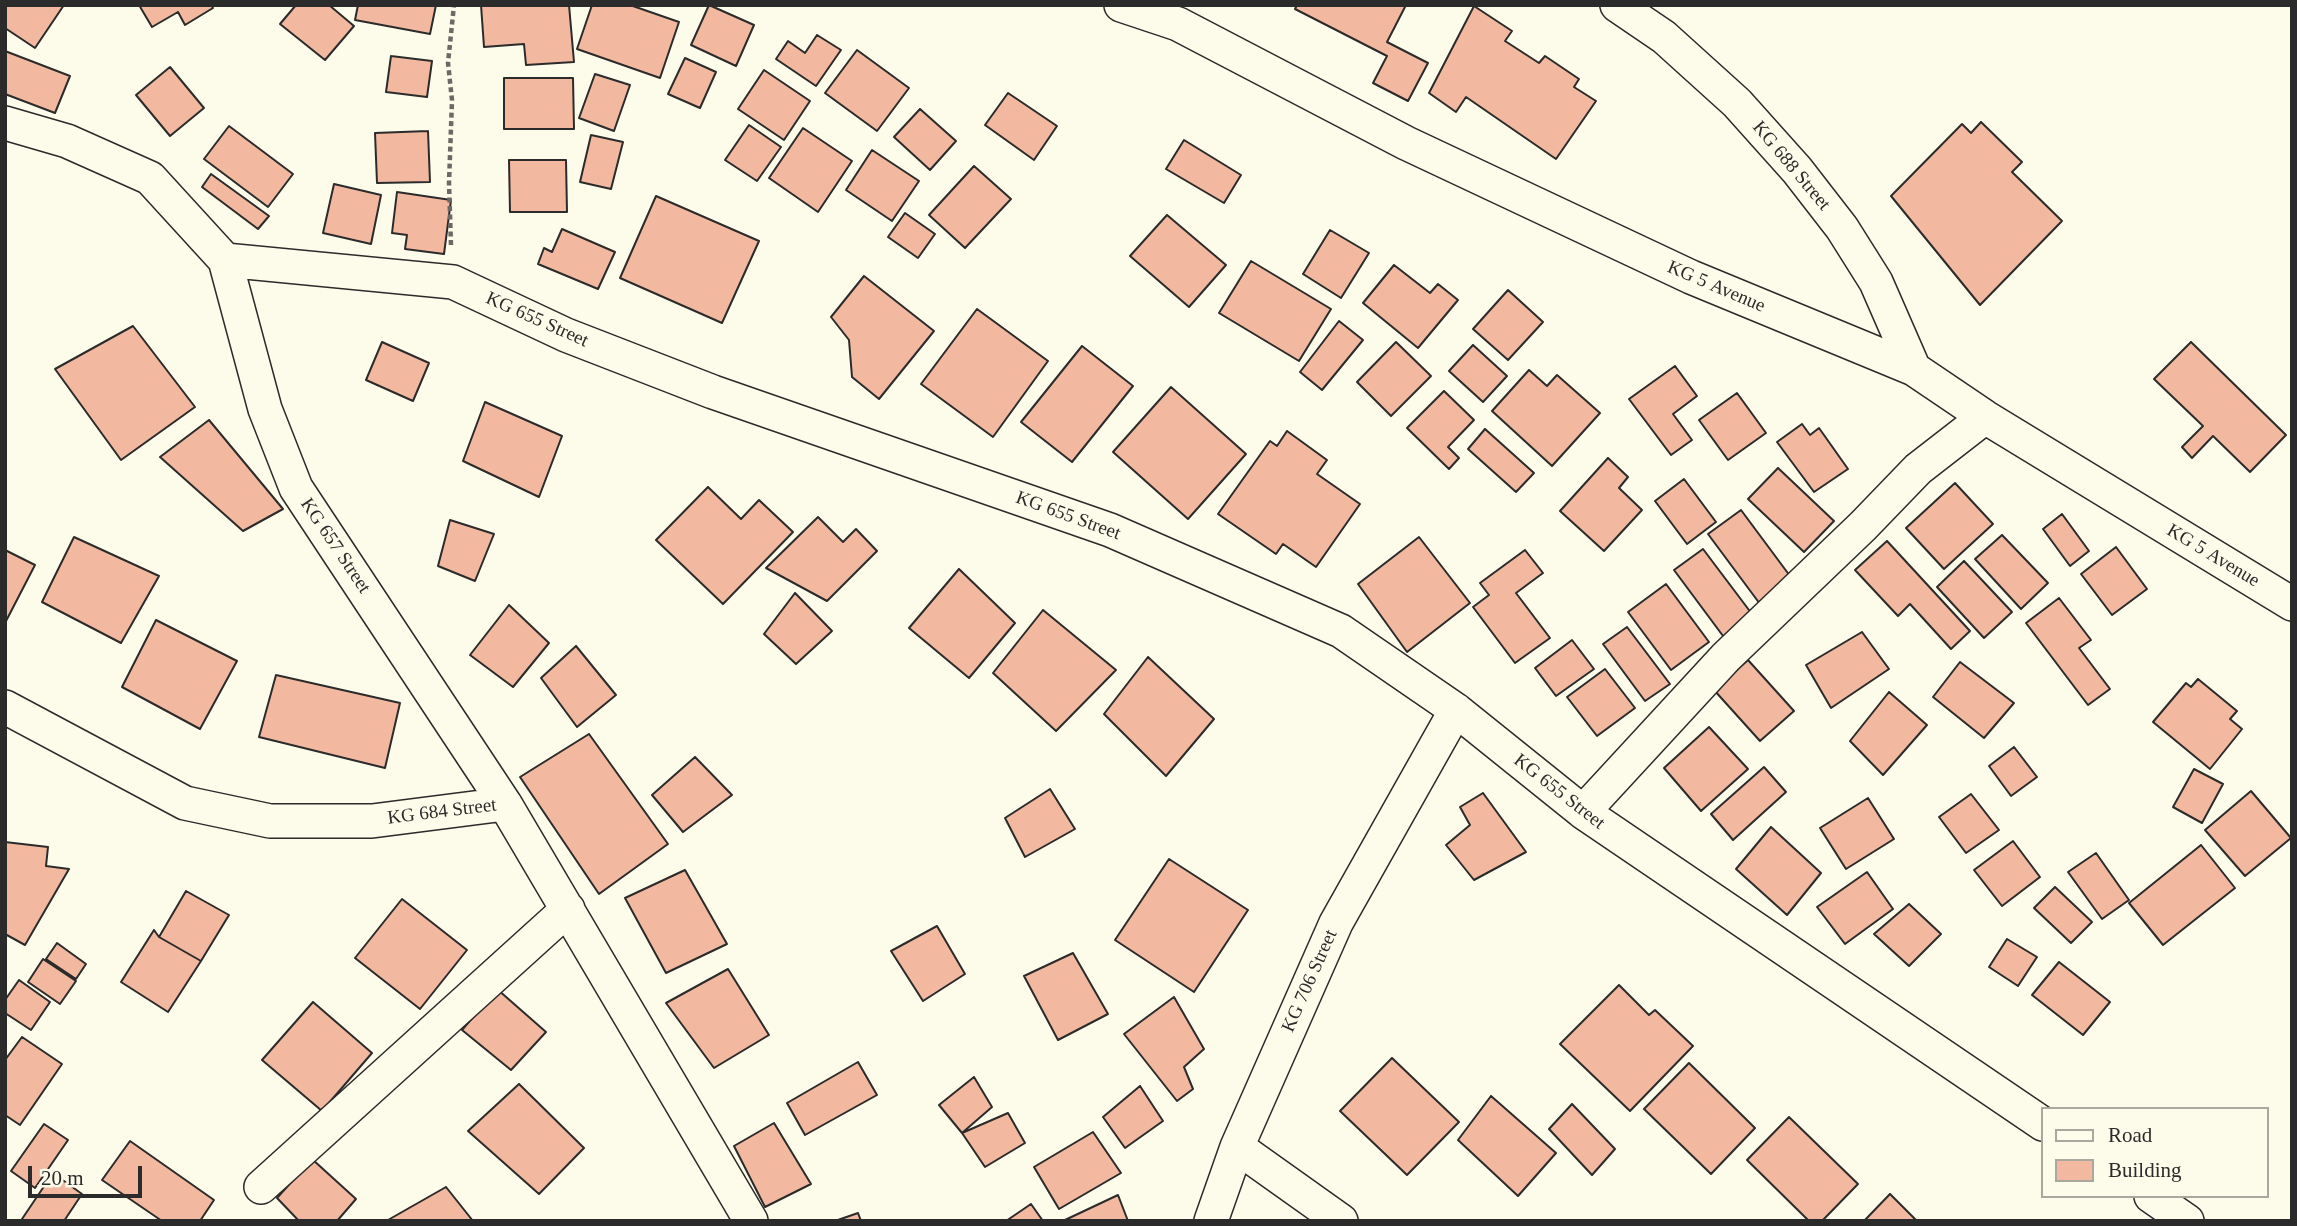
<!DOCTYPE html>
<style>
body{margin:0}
#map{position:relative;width:2297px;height:1226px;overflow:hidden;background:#fdfbea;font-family:"Times New Roman",serif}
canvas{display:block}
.frame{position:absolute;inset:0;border:7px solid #2b2b2b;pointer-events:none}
.legend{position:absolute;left:2041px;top:1107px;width:228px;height:91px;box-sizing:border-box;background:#fdfbea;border:2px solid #a9a89e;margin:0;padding:9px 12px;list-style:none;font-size:21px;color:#2b2b2b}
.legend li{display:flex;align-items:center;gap:14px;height:35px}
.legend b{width:35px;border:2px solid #a9a89e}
.scale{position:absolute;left:28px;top:1166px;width:114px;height:32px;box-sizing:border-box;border:4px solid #2b2b2b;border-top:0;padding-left:9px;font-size:21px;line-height:24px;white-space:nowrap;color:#2b2b2b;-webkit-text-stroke:5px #fdfbea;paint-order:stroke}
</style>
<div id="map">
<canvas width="2297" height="1226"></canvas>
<div class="frame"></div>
<ul class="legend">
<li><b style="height:9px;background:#fdfbea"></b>Road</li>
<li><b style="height:19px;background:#f2b8a0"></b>Building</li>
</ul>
<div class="scale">20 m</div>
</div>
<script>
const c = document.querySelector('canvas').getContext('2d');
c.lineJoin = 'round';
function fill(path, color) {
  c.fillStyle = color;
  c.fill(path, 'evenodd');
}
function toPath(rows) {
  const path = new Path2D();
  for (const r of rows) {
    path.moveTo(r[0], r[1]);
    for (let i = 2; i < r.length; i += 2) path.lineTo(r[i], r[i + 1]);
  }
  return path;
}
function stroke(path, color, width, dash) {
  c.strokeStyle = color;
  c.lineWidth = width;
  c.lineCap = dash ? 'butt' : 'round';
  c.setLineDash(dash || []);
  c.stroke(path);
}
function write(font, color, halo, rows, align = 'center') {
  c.font = font + ' "Times New Roman",serif';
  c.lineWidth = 5;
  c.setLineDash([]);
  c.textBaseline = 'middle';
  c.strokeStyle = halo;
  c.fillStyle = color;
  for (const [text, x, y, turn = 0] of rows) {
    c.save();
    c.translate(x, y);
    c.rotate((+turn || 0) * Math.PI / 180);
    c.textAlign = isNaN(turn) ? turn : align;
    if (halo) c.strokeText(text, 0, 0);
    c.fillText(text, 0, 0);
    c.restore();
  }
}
const building = toPath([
 [5,5,64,5,35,48,5,28,5,5],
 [139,5,211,5,213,8,185,25,178,12,152,27,139,5],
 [296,5,329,5,354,26,325,60,280,24,296,5],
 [358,5,436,5,430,34,355,20,358,5],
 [481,5,569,5,574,62,526,65,524,44,484,47,481,5],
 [592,5,630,5,679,22,660,78,577,49,592,5],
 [709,5,754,25,736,66,691,45,709,5],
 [1297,5,1406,5,1387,42,1428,63,1408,101,1373,83,1387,56,1295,9,1297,5],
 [1474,6,1512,31,1505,41,1539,63,1545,56,1579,79,1574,87,1596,101,1556,159,1466,97,1456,112,1429,93,1474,6],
 [817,35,841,50,816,86,776,59,788,41,805,53,817,35],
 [857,50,909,88,877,131,825,93,857,50],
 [5,51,70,76,55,113,5,94,5,51],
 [391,56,432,61,427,97,386,92,391,56],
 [685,58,716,72,700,108,668,94,685,58],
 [170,67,204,108,170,136,136,95,170,67],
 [764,70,810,101,784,140,738,109,764,70],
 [595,74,630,85,614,131,579,118,595,74],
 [504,78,573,78,574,129,504,129,504,78],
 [1008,93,1057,126,1034,160,985,125,1008,93],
 [920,109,956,141,930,170,894,137,920,109],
 [1981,122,2022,162,2012,172,2062,221,1980,305,1891,196,1962,124,1971,133,1981,122],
 [749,125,781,147,757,181,725,160,749,125],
 [229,126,293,174,268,207,204,159,229,126],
 [803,128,852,161,818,212,769,178,803,128],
 [428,131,430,182,377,183,375,133,428,131],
 [591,135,623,142,611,189,580,182,591,135],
 [1184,140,1241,175,1224,203,1166,169,1184,140],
 [872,150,919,181,892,221,846,190,872,150],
 [509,160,566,160,567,212,510,212,509,160],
 [974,166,1011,199,965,248,929,215,974,166],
 [211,174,269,216,258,229,202,187,211,174],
 [334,184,381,195,371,244,323,233,334,184],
 [397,192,451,200,444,254,405,249,407,235,392,233,397,192],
 [656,196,759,241,722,323,620,278,656,196],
 [905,213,935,234,918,258,888,237,905,213],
 [1167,215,1226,265,1189,307,1130,256,1167,215],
 [562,229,615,252,598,289,538,264,544,248,552,252,562,229],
 [1330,230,1369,253,1341,298,1303,274,1330,230],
 [1251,261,1331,309,1299,361,1219,313,1251,261],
 [1394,265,1430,293,1438,284,1458,300,1418,348,1363,303,1394,265],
 [864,276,934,331,879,399,852,377,849,340,831,317,864,276],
 [1508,290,1543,322,1508,360,1473,329,1508,290],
 [977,309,1048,361,993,437,921,384,977,309],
 [1339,321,1363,340,1322,390,1300,372,1339,321],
 [133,326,195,407,121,460,55,369,133,326],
 [382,342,429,363,413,401,366,380,382,342],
 [1396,342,1431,376,1391,416,1357,382,1396,342],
 [2191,342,2286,435,2250,472,2213,436,2192,458,2182,447,2203,426,2154,379,2191,342],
 [1473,345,1507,376,1483,402,1449,371,1473,345],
 [1082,346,1133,386,1072,462,1021,422,1082,346],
 [1675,366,1697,396,1673,414,1692,440,1671,455,1629,399,1675,366],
 [1529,370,1547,386,1557,375,1600,413,1552,466,1492,411,1529,370],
 [1171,387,1246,454,1188,519,1113,452,1171,387],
 [1444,391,1474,420,1448,447,1459,458,1449,469,1407,428,1444,391],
 [1737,393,1766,433,1728,460,1699,420,1737,393],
 [485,402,562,436,539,497,463,461,485,402],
 [209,420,283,509,243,531,160,457,209,420],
 [1802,424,1810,435,1819,428,1848,469,1814,492,1777,442,1802,424],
 [1485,429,1534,473,1516,492,1468,449,1485,429],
 [1287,431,1327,460,1317,474,1360,504,1316,567,1283,544,1276,554,1218,514,1270,441,1277,446,1287,431],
 [1608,458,1628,477,1619,488,1642,510,1604,551,1560,511,1608,458],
 [1778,468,1834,521,1804,552,1748,499,1778,468],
 [1684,479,1716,522,1687,544,1655,501,1684,479],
 [1955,483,1993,524,1944,569,1906,528,1955,483],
 [708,487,741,519,759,500,793,532,723,604,656,540,708,487],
 [1741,510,1793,580,1760,604,1708,534,1741,510],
 [2062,514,2089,551,2070,566,2043,529,2062,514],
 [818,517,843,542,856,529,877,551,827,601,766,568,818,517],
 [450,520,494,534,475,581,438,566,450,520],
 [2002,535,2048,583,2021,609,1975,559,2002,535],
 [74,537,159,576,121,643,42,602,74,537],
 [1419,537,1470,603,1407,652,1358,584,1419,537],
 [1887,541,1970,631,1951,649,1910,604,1898,616,1855,570,1887,541],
 [2116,547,2147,589,2112,615,2081,574,2116,547],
 [1703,549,1755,618,1726,640,1674,570,1703,549],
 [5,550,35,565,5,623,5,550],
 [1525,550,1543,573,1516,593,1550,638,1515,663,1473,607,1489,595,1480,583,1525,550],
 [1964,561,2012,612,1984,638,1937,587,1964,561],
 [959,569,1015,623,969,678,909,628,959,569],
 [1666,584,1709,642,1671,670,1628,612,1666,584],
 [795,593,832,631,796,664,764,634,795,593],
 [2059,598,2091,640,2079,648,2110,689,2088,705,2026,623,2059,598],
 [509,605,549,643,513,687,470,655,509,605],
 [1043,610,1116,670,1056,731,993,673,1043,610],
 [156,620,237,661,200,729,122,687,156,620],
 [1627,627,1670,684,1645,701,1603,644,1627,627],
 [1862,632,1889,669,1831,708,1806,665,1862,632],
 [1572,640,1594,669,1556,696,1535,668,1572,640],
 [576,646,616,695,577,727,541,678,576,646],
 [1148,657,1214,719,1166,776,1104,714,1148,657],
 [1748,660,1794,711,1760,741,1714,690,1748,660],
 [1960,662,2014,703,1984,738,1933,697,1960,662],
 [1605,669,1635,708,1597,736,1567,697,1605,669],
 [276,675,400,703,385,768,259,737,276,675],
 [2198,679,2237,711,2230,719,2242,729,2210,769,2153,722,2186,683,2191,687,2198,679],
 [1889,692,1927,725,1883,775,1850,741,1889,692],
 [1709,727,1748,769,1701,811,1664,768,1709,727],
 [589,734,668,844,599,894,520,777,589,734],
 [2014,747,2037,777,2011,796,1989,766,2014,747],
 [695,757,732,795,683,832,652,795,695,757],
 [1764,767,1786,792,1733,840,1711,814,1764,767],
 [2194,769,2223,784,2202,823,2173,807,2194,769],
 [1050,789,1075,829,1025,857,1005,818,1050,789],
 [2251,791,2291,838,2245,876,2205,830,2251,791],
 [1483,793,1526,852,1474,880,1446,845,1470,825,1460,807,1483,793],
 [1971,794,1999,830,1966,853,1939,817,1971,794],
 [1868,798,1894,839,1846,869,1820,828,1868,798],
 [1771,827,1821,873,1787,915,1736,869,1771,827],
 [2013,841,2040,877,2002,906,1974,870,2013,841],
 [5,842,48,847,46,866,69,869,25,945,5,934,5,842],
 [2201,845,2235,888,2163,945,2129,903,2201,845],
 [2096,853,2129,900,2102,919,2068,872,2096,853],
 [1169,859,1248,910,1194,992,1115,940,1169,859],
 [685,870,727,944,666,973,625,898,685,870],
 [1867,872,1893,909,1845,944,1817,907,1867,872],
 [2055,887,2092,922,2071,943,2034,908,2055,887],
 [186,891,229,915,201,961,159,937,186,891],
 [402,899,467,950,420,1009,355,958,402,899],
 [1909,904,1941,934,1909,966,1874,934,1909,904],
 [937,926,965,974,923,1001,891,951,937,926],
 [154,930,159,937,201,961,168,1012,121,982,154,930],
 [2007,939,2037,957,2018,986,1989,967,2007,939],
 [57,943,86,964,76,979,46,959,57,943],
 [1073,953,1108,1014,1058,1040,1024,976,1073,953],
 [43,959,76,981,60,1004,28,982,43,959],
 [2059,962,2110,1002,2083,1035,2032,995,2059,962],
 [728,969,769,1035,714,1068,666,1003,728,969],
 [19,980,50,1002,31,1030,5,1013,5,1000,19,980],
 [1619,985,1649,1015,1655,1010,1693,1046,1630,1111,1560,1044,1619,985],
 [497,989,546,1032,511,1070,462,1030,497,989],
 [1174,997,1204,1049,1184,1067,1193,1089,1177,1101,1124,1034,1174,997],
 [313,1002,372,1053,322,1111,262,1060,313,1002],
 [22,1037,62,1064,20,1125,5,1115,5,1060,22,1037],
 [1392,1058,1459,1122,1407,1175,1340,1111,1392,1058],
 [858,1062,877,1095,805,1135,787,1103,858,1062],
 [1689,1063,1755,1128,1711,1174,1644,1109,1689,1063],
 [974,1077,992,1107,962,1133,939,1105,974,1077],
 [519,1084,584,1148,539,1194,468,1131,519,1084],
 [1140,1086,1163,1121,1125,1148,1103,1117,1140,1086],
 [1491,1096,1556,1153,1518,1196,1458,1140,1491,1096],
 [1572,1104,1615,1149,1592,1175,1549,1129,1572,1104],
 [1008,1113,1025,1143,985,1167,962,1133,1008,1113],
 [1789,1117,1858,1184,1822,1221,1809,1221,1747,1160,1789,1117],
 [774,1123,811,1184,765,1207,734,1146,774,1123],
 [44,1124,68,1140,35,1188,11,1171,44,1124],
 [1093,1132,1121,1173,1059,1209,1034,1167,1093,1132],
 [130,1141,214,1200,200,1221,162,1221,102,1180,130,1141],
 [312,1159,356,1199,337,1221,299,1221,277,1198,312,1159],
 [53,1173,82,1194,64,1221,25,1221,22,1219,53,1173],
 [446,1187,473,1221,388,1220,446,1187],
 [1890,1194,1917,1221,1864,1221,1890,1194],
 [1118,1195,1128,1221,1065,1220,1118,1195],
 [1031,1204,1043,1221,1006,1221,1031,1204],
 [858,1213,861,1221,835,1221,858,1213]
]);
fill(building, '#f2b8a0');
stroke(building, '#2b2b2b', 2);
const minor = toPath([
 [1121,5,1178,24,1406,143,1691,277,1914,369,1985,417,2292,604],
 [1617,5,1664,37,1737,103,1797,170,1842,228,1876,282,1914,369],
 [5,123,67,141,150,178,225,260,453,282,566,335,713,392,1110,530,1341,631,1456,710,1583,812,2043,1124],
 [225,260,265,409,296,488,505,804],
 [5,707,185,803,270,821,372,821,505,804,751,1221],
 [1583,812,1726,657,1863,526,1918,469,1985,417],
 [261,1187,568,909],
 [2151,1196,2187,1221],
 [1211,1221,1237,1147],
 [1341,1221,1237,1147,1336,923,1456,710]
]);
stroke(minor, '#2b2b2b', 36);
stroke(toPath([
 [451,245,449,183,452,100,448,63,454,5]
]), '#6a6964', 4.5, [5, 3.5]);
stroke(minor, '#fdfbea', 33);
write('19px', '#2b2b2b', '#fdfbea', [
 ["KG 688 Street",1791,166,50],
 ["KG 5 Avenue",1716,287,23],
 ["KG 655 Street",537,320,24],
 ["KG 655 Street",1068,516,20],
 ["KG 657 Street",335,546,56],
 ["KG 5 Avenue",2213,556,31],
 ["KG 655 Street",1559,792,38],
 ["KG 684 Street",442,812,-7],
 ["KG 706 Street",1310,981,-66]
]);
</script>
